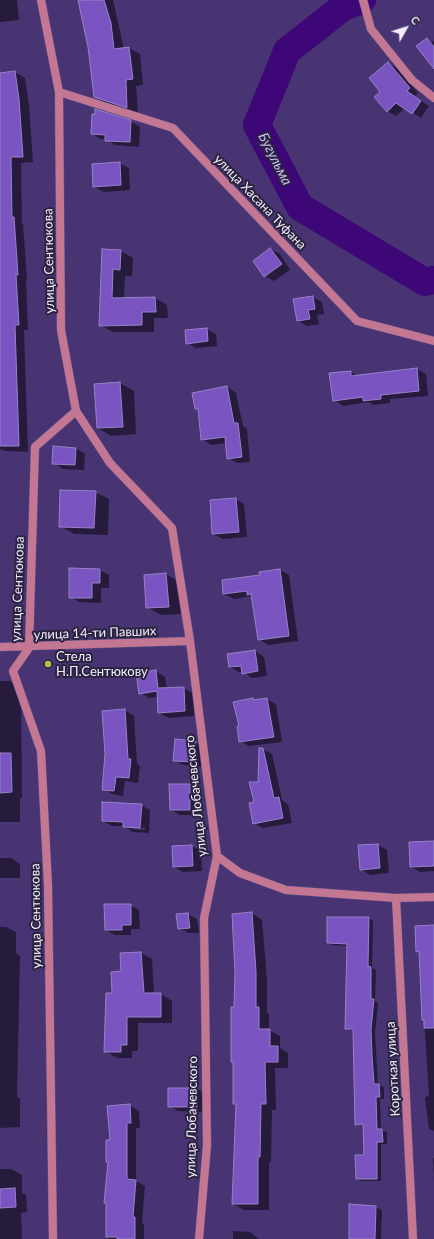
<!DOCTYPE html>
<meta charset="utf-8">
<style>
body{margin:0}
#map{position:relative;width:434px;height:1239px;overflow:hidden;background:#483472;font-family:Lato,sans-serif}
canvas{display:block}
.north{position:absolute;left:386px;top:8px;width:40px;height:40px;-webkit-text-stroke:3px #2b233f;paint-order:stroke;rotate:51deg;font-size:11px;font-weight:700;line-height:16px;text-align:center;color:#f1eefd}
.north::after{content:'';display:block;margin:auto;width:14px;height:18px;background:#f1eefd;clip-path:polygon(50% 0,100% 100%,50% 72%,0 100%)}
</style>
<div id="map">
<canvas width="434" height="1239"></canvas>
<div class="north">С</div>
</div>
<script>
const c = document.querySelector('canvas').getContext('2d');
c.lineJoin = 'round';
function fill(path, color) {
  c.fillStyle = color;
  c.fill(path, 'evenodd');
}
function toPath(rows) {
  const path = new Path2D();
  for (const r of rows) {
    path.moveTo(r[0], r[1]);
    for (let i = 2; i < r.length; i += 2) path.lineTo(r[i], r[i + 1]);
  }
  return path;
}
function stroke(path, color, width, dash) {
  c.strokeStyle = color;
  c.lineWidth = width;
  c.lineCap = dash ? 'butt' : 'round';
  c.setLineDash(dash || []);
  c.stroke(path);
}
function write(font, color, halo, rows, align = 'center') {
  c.font = font + ' Lato,sans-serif';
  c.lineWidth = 4;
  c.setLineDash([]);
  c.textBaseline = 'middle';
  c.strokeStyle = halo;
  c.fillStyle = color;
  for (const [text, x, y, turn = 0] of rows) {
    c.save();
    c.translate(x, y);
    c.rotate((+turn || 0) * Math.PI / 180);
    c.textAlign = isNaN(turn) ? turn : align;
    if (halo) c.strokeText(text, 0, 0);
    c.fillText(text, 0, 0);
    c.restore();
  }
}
fill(toPath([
 [0,0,17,0,19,20,0,22],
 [79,0,113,0,124,49,129,48,140,54,143,85,136,86,138,113,106,103,95,97,89,47],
 [427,39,432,42,434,41,434,64],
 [388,63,397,68,418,93,414,96,429,106,421,118,405,108,396,116,387,111],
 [15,72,25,78,29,105,33,162,21,163,22,223,23,224,27,280,26,280,28,330,24,330,28,452,5,451,0,449,0,74],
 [130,121,140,127,139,147,115,145,106,139,101,139,92,134],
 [119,163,129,168,130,190,104,192,94,187],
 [270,249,280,254,290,270,274,281,265,276],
 [103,250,121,251,133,258,132,276,125,276,124,298,155,298,167,305,168,318,154,318,154,332,113,332,100,325],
 [313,297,322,302,324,314,317,315,319,324,307,326,297,320],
 [207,329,216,334,217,346,196,348,187,343],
 [417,369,426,374,428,396,390,399,390,403,374,405,368,402,343,406,334,400,351,372,358,376],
 [120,383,134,391,136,434,111,436,98,428,96,384],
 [227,387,236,393,243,426,247,429,250,462,237,463,228,458,226,443,211,445,202,439,199,410,196,409],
 [76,448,85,454,84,470,63,469,54,463],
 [95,492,109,499,108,535,74,534,60,526],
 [235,499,244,504,247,537,223,539,213,534],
 [70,569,100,570,109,575,109,588,101,588,101,603,79,602,70,597],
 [280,570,289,575,298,641,268,645,259,639,252,596,234,599,224,594,261,576],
 [166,574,180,582,182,614,161,615,147,607,145,576],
 [255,651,264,657,267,676,252,678,243,672,239,672,230,667],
 [156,671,165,677,167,689,183,688,193,693,194,716,169,718,159,713,158,697,149,698,140,693],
 [0,681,10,681,21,687,22,798,20,798,20,822,0,822],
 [253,699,256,701,266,699,276,704,282,742,249,746,240,741,240,727,235,702],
 [125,710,134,716,137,764,140,766,138,783,125,781,123,796,112,794,103,789],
 [196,742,205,747,204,767,183,765,174,760],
 [263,749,272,754,282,800,288,804,292,823,263,828,254,823,255,803],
 [189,785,198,790,199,815,180,815,171,810],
 [141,805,150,810,149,833,133,832,123,826,112,826,103,821],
 [132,827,145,828,145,830,132,829],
 [434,842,434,871,420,872,411,867],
 [378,845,387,850,389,873,370,875,361,869],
 [192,846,201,851,202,871,183,872,174,867],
 [0,858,11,858,20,864,20,878,0,878],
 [130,905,139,910,140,929,131,929,131,935,115,935,106,930],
 [252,913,262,920,267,979,267,1013,269,1014,269,1030,280,1036,280,1048,288,1053,288,1068,275,1068,276,1110,272,1110,271,1162,269,1162,269,1210,244,1210,233,1204,237,1105,234,1104,234,1063,232,1062,235,1008],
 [188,914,197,919,199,933,188,933,179,928],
 [369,918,373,921,372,968,376,970,375,1001,378,1003,375,1032,378,1085,384,1087,384,1099,380,1099,381,1130,387,1132,387,1144,381,1144,381,1181,361,1181,357,1179,365,1156,364,1126,356,1124,354,1031,346,1028,348,946,332,945,328,942],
 [434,926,434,1131,429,1129,425,1097,429,1096,420,953,417,951],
 [0,927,6,927,16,932,16,953,20,956,17,1097,20,1098,20,1127,0,1128],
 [141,953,152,959,154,994,161,994,172,1001,172,1023,138,1023,138,1051,132,1051,132,1058,117,1058,105,1051,122,972],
 [169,1089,197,1089,206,1094,206,1112,178,1111,169,1106],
 [129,1105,139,1111,140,1128,136,1128,136,1181,145,1186,142,1223,144,1224,144,1239,108,1239,107,1204,105,1203,111,1140],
 [433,1158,434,1158,434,1180],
 [0,1169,11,1169,22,1175,22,1193,26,1195,27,1212,21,1213,22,1239,0,1239],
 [376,1207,382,1210,381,1239,350,1239],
 [233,1231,250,1232,259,1239,233,1239]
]), '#0007');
stroke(toPath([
 [362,0,343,7,287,51,257,125,300,207,425,282,434,280]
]), '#3d0778', 28);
const building = toPath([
 [78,0,104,0,111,23,114,49,129,47,133,79,126,80,127,108,94,97,88,47,78,0],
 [427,38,434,47,434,69,416,46,427,38],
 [388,62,410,88,407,91,421,101,412,114,396,103,387,112,374,97,380,92,369,78,388,62],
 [15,71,19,99,23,157,11,157,12,217,14,217,18,275,16,275,19,325,15,325,19,446,0,446,0,73,15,71],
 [95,109,131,120,130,142,105,141,105,135,91,134,92,114,95,114,95,109],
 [120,162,121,185,93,187,92,164,120,162],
 [270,248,282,264,264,277,253,261,270,248],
 [102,249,121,250,120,270,113,269,112,298,155,297,156,312,142,312,142,325,99,326,102,249],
 [313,296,315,309,308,310,310,319,297,321,293,299,313,296],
 [207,328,208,341,186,344,185,330,207,328],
 [417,368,419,391,381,395,381,399,363,401,363,397,333,401,329,373,351,371,351,376,417,368],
 [120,382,123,427,97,428,94,384,120,382],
 [227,386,234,423,238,423,242,457,227,459,225,437,201,440,198,409,195,409,192,393,227,386],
 [53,446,76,448,75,465,52,464,53,446],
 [60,490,96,491,94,528,59,527,60,490],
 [236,498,239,532,212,534,210,500,236,498],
 [69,568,100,569,100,583,92,583,92,598,69,598,69,568],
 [280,569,289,636,258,640,251,594,247,595,247,591,223,594,222,580,260,575,259,572,280,569],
 [166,573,169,607,146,608,144,575,166,573],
 [255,650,258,671,242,674,241,666,229,667,227,654,255,650],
 [156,670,158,688,184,687,185,711,158,713,157,691,139,694,136,673,156,670],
 [253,698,253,700,267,698,274,737,239,742,237,726,239,726,233,702,253,698],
 [125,709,128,759,131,759,129,778,116,777,114,791,102,790,105,754,102,711,125,709],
 [175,739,196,741,195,762,173,761,175,739],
 [259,748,263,748,274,798,279,797,283,818,253,824,249,803,254,802,249,782,258,782,259,748],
 [0,753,11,753,12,792,0,793,0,753],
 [169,784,190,784,190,810,170,810,169,784],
 [102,802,142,804,140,828,123,827,123,822,102,821,102,802],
 [434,841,434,866,410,867,409,842,434,841],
 [378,844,380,868,360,870,358,845,378,844],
 [192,845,193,866,173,867,172,846,192,845],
 [104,904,131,904,131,925,122,925,122,930,105,930,104,904],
 [252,912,256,972,256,1007,259,1007,259,1029,270,1029,270,1046,278,1046,278,1062,265,1062,266,1104,261,1104,260,1157,258,1157,258,1204,232,1204,236,1104,233,1104,233,1062,231,1062,231,1007,234,1007,235,972,232,914,252,912],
 [188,913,190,928,178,929,176,914,188,913],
 [327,917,369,917,368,966,371,967,371,999,374,999,371,1029,372,1056,374,1084,379,1084,380,1097,376,1097,377,1129,382,1129,383,1142,377,1142,377,1179,356,1179,355,1155,364,1155,363,1124,355,1125,353,1029,345,1029,347,944,327,943,327,917],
 [434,925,434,1028,424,1028,424,1020,422,1020,419,951,416,952,415,926,434,925],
 [141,952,144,993,161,993,161,1017,127,1017,127,1045,121,1045,121,1052,104,1052,106,993,112,993,111,972,121,971,120,953,141,952],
 [168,1088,197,1088,197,1107,168,1107,168,1088],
 [130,1104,131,1123,127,1123,127,1179,136,1180,133,1217,135,1217,135,1239,117,1239,117,1237,106,1237,106,1203,104,1203,108,1162,106,1162,106,1140,110,1140,107,1106,130,1104],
 [15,1188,16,1207,0,1208,0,1189,15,1188],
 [349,1204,376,1206,375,1239,349,1239,349,1204]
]);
fill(building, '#7a55c2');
stroke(building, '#9582c7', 1);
const minor = toPath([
 [41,0,59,92,61,330,76,411,35,447,29,648,13,671,41,751,48,885,53,1239],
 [363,0,371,29,412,80,434,98],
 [59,92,173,128,357,321,434,341],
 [76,411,110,463,172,528,190,641,217,856,204,918,207,1145,199,1239],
 [0,647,190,641],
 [217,856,240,873,286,890,396,898,434,897],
 [396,898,413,1239]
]);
stroke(minor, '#635288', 9);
stroke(minor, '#c37793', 8);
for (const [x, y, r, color] of [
 [48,664,4,"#b3c24b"]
]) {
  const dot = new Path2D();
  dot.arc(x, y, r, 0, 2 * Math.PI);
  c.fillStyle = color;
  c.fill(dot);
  stroke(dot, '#2b233f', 1.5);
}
write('13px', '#f1eefd', '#2b233f', [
 ["улица Хасана Туфана",260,202,46],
 ["улица Сентюкова",49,261,-91],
 ["улица Сентюкова",18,589,-88],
 ["улица 14-ти Павших",95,633,-2],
 ["улица Лобачевского",196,796,-96],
 ["улица Сентюкова",36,916,-91],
 ["Короткая улица",393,1069,-93],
 ["улица Лобачевского",192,1117,-89]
]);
write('13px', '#f1eefd', '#2b233f', [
 ["Стела",56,657],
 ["Н.П.Сентюкову",56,672]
], 'left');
write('italic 14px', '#cbbef5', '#2b233f', [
 ["Бугульма",275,159,63]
]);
</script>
